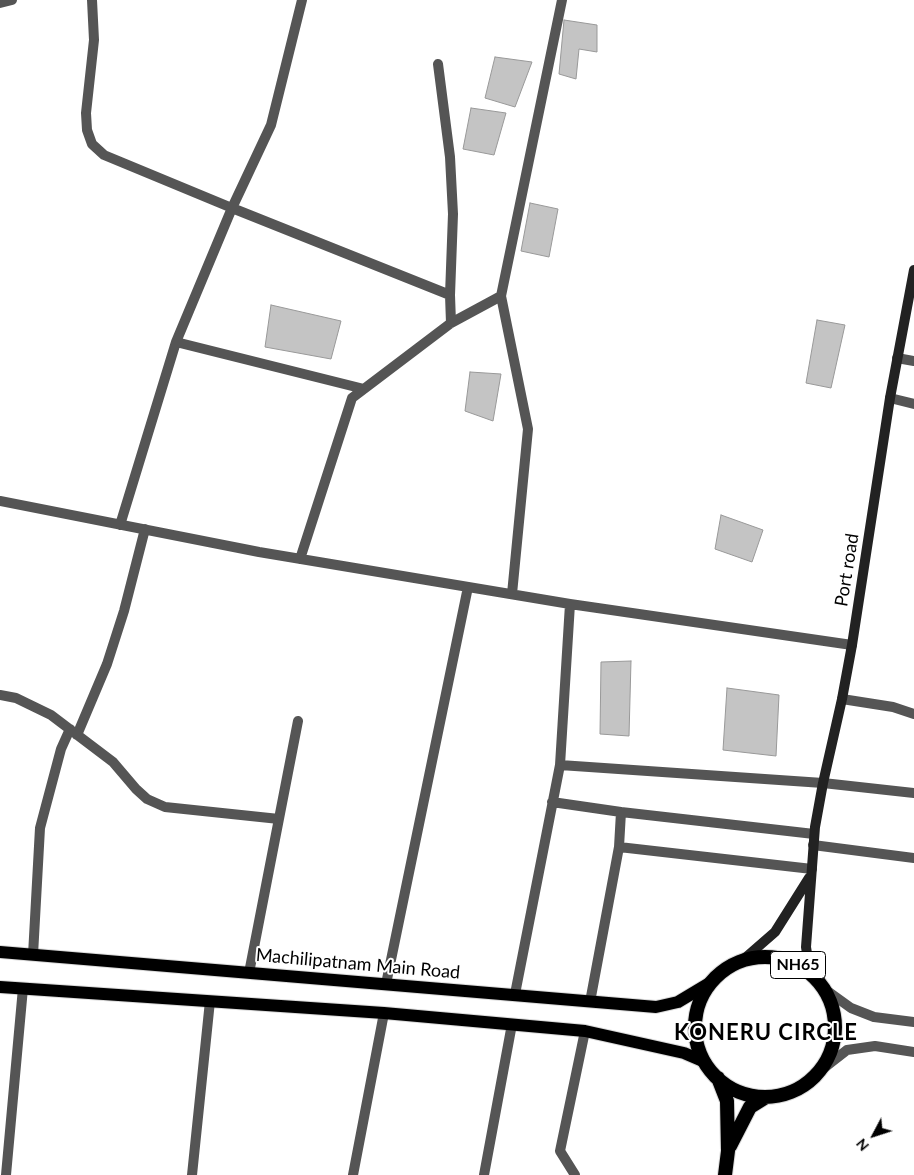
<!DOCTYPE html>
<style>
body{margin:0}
#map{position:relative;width:914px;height:1175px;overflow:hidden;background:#fff;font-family:Lato,sans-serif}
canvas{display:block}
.north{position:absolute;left:849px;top:1110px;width:50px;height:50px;-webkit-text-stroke:4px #fff;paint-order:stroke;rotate:230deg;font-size:14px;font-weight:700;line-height:20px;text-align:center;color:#000}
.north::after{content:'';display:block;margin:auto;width:18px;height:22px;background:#000;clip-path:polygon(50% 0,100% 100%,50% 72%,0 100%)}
</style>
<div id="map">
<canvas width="914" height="1175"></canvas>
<div class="north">N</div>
</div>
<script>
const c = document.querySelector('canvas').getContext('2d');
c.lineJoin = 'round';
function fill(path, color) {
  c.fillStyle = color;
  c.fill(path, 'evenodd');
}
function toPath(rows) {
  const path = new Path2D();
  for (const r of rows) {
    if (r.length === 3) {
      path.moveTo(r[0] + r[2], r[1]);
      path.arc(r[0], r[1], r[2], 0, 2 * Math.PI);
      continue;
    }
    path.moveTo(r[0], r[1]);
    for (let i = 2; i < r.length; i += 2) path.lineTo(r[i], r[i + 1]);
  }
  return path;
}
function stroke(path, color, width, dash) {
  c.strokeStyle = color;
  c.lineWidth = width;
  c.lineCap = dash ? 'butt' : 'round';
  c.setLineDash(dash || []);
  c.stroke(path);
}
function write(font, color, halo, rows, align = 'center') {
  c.font = font + ' Lato,sans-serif';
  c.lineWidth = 4;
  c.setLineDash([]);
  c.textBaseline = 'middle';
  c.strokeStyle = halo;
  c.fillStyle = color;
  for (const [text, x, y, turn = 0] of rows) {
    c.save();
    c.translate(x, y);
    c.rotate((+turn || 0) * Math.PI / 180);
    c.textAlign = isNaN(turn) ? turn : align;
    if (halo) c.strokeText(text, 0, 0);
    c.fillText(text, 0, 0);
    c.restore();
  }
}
const building = toPath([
 [564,20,597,25,597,52,579,49,576,79,559,74,564,20],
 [495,57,532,62,515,107,485,98,495,57],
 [471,108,506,113,494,155,463,149,471,108],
 [530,203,558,209,549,257,521,251,530,203],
 [271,305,341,321,331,359,265,347,271,305],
 [817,320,845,325,831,388,806,383,817,320],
 [470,372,501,374,493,421,465,411,470,372],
 [721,515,763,530,752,562,715,549,721,515],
 [631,661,629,736,600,734,601,662,631,661],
 [727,688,779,695,776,756,723,750,727,688]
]);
fill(building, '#c4c4c4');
stroke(building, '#999', 1);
const primary = toPath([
 [0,952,656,1007,678,1002,708,984],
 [0,987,384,1013,585,1031,684,1053,705,1062]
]);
const trunk = toPath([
 [765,1027,70],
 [718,1078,727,1101,728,1151,725,1175],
 [730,1146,750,1107,766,1097]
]);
stroke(primary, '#dbdbdb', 14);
stroke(trunk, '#dbdbdb', 16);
stroke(toPath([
 [92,0,94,40,86,113,87,130,92,144,104,155,232,208,176,342,120,525],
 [302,0,271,125,232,208,450,295],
 [0,3,12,0],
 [438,64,450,157,453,214,450,295,451,323],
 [176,342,364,389],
 [897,358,914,361],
 [890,398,914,404],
 [0,501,259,552,570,604,852,645],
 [300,559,352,398,451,323,501,296],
 [512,594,528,429,501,296,562,0],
 [0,695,16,698,51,715,113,762,136,789,147,799,165,807,279,819],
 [842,699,893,707,914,714],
 [77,735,107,664,124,611,145,529],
 [560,765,823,783,914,793],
 [552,802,621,812],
 [813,845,914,858],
 [619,847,812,869],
 [33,955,40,828,61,749,70,729],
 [249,973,298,721],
 [386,984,468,587],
 [515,994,560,765,570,604],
 [590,1002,619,847,621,812,814,834],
 [6,1175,23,988],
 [192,1175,210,1001],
 [353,1175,384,1013],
 [484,1175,512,1024],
 [575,1175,560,1151,585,1031]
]), '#555', 10);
stroke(toPath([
 [826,990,851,1008,874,1017,914,1022],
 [820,1071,847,1050,875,1046,914,1052]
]), '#555', 10);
stroke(toPath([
 [744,959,775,932,809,878],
 [810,972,806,947,815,827,823,783,842,699,852,645,890,398,914,270]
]), '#222', 10);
stroke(primary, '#000', 12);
stroke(trunk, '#000', 14);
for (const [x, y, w] of [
 [798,965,55]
]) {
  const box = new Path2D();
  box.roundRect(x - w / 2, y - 13.5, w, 27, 4);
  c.fillStyle = '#fff';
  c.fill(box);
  stroke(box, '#000', 1);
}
write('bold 16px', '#000', null, [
 ["NH65",798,965]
]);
write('18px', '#000', '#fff', [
 ["Port road",847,570,-81],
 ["Machilipatnam Main Road",358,964,5]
]);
c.letterSpacing = '1px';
write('bold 22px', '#000', '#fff', [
 ["KONERU CIRCLE",766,1033]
]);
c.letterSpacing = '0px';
</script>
